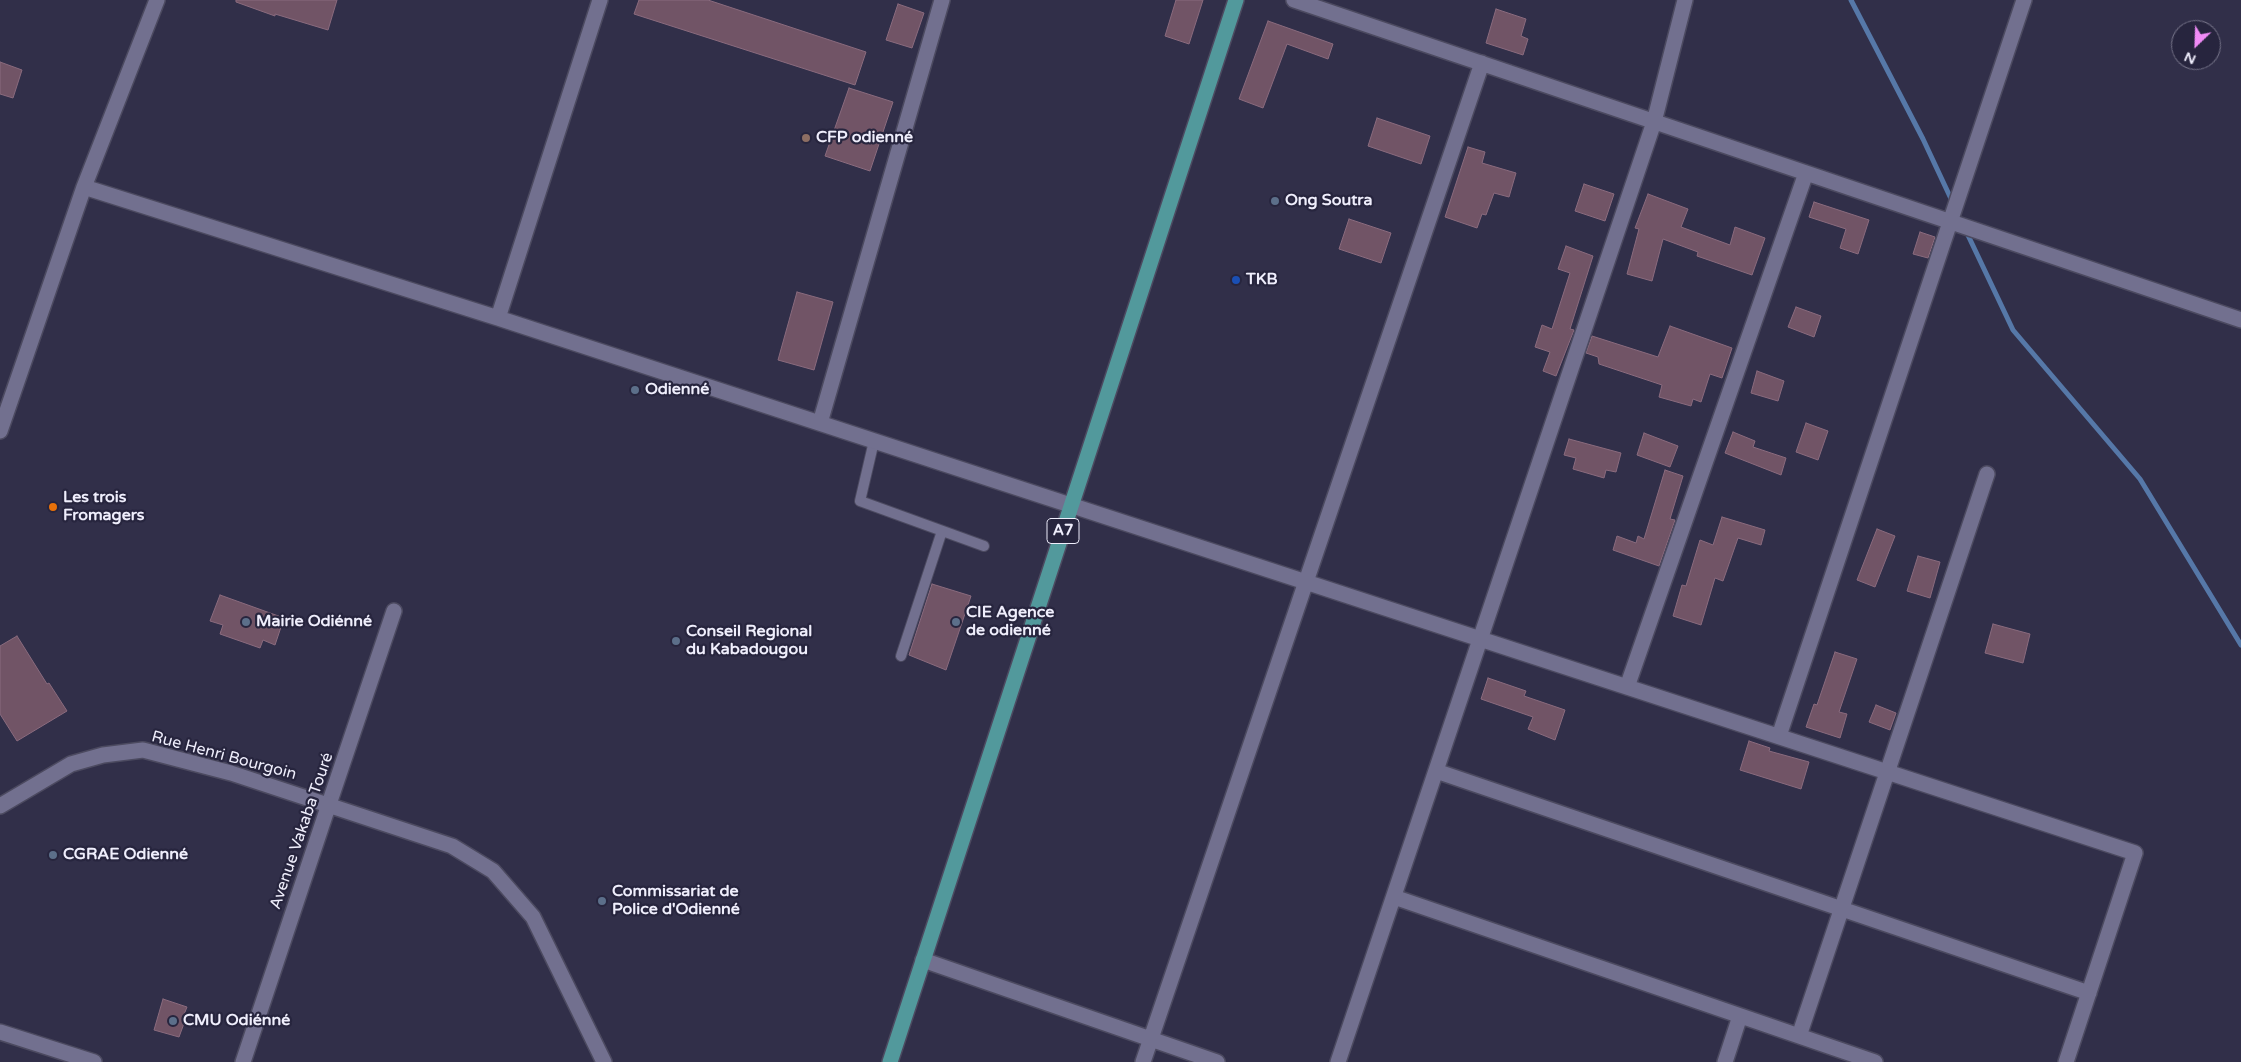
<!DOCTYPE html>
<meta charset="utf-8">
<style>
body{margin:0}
#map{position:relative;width:2241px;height:1062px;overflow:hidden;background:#312f49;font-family:"Varela Round",sans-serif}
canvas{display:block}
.north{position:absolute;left:2171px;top:20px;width:50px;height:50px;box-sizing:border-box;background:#27253e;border:1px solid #77758a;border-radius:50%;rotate:204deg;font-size:14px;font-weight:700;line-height:20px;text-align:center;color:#efeefc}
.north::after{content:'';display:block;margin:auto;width:18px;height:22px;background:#f08bf6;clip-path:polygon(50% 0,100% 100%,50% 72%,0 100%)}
</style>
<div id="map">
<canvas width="2241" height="1062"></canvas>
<div class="north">N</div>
</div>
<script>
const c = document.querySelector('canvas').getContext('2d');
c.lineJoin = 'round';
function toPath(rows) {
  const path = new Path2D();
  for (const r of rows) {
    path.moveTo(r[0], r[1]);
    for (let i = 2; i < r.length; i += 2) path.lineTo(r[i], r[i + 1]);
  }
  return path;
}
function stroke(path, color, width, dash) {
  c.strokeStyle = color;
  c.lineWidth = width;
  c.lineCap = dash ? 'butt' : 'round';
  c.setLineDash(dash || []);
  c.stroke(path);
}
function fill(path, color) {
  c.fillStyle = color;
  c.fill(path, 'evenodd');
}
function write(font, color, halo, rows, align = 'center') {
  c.font = font + ' "Varela Round",sans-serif';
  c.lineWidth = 4.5;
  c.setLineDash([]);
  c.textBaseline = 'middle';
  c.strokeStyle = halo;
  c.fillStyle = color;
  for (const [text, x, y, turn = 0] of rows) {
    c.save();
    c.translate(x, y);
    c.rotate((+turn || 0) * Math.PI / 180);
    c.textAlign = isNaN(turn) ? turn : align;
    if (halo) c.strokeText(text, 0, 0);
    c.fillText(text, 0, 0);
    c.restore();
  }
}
stroke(toPath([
 [1851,0,1923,139,1953,203],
 [1966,231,2013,330,2140,479,2241,645]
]), '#5678a8', 5);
const building = toPath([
 [236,0,337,0,328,30,275,14,275,16,236,2,236,0],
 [639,0,708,0,866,52,855,85,634,14,639,0],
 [1176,0,1203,0,1189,44,1165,36,1176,0],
 [898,4,924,13,912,48,886,40,898,4],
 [1496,9,1526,19,1521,36,1528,39,1523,55,1486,43,1496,9],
 [1268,21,1333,44,1328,59,1287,44,1263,108,1239,99,1268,21],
 [0,62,22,70,13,98,0,94,0,62],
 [849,88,893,102,870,171,825,156,849,88],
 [1377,118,1430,136,1421,164,1368,146,1377,118],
 [1468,147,1485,152,1482,163,1516,173,1509,197,1494,193,1486,215,1482,214,1477,228,1445,217,1468,147],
 [1584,184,1614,194,1605,221,1575,211,1584,184],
 [1648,194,1688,209,1681,227,1730,245,1735,227,1765,238,1752,275,1697,256,1698,252,1663,239,1652,281,1627,274,1639,229,1635,228,1648,194],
 [1814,202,1869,220,1858,254,1840,248,1846,229,1809,217,1814,202],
 [1349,219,1391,233,1381,263,1339,249,1349,219],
 [1920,232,1935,237,1928,258,1913,254,1920,232],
 [1566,246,1593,256,1570,329,1574,330,1556,376,1543,371,1550,352,1535,347,1542,325,1552,329,1570,273,1558,269,1566,246],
 [797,292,833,302,814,370,778,360,797,292],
 [1796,307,1821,316,1814,337,1788,327,1796,307],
 [1670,326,1732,348,1722,378,1710,374,1701,402,1693,399,1691,406,1659,397,1662,385,1599,364,1598,357,1586,353,1592,336,1658,357,1670,326],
 [1757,371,1784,381,1778,401,1751,393,1757,371],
 [1806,423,1828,431,1818,460,1796,452,1806,423],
 [1733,432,1755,441,1753,447,1786,458,1781,475,1725,453,1733,432],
 [1644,433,1678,446,1670,467,1637,455,1644,433],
 [1569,439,1621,453,1616,472,1606,470,1604,478,1573,469,1576,458,1564,455,1569,439],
 [1665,470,1683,476,1670,519,1675,520,1659,566,1613,550,1617,536,1636,543,1638,536,1644,539,1665,470],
 [1722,517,1765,530,1761,545,1738,538,1723,581,1715,578,1701,625,1673,616,1682,585,1686,586,1700,540,1713,545,1722,517],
 [1877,529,1895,536,1875,587,1857,580,1877,529],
 [1918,556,1940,562,1930,598,1907,591,1918,556],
 [932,584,971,596,946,670,909,655,932,584],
 [220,595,284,618,275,645,263,640,260,648,220,634,223,625,210,621,220,595],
 [1993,624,2030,634,2023,663,1985,653,1993,624],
 [17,636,47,684,49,683,67,711,17,741,0,714,0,646,17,636],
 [1835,652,1857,659,1839,712,1847,714,1840,738,1806,727,1814,704,1817,705,1835,652],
 [1488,678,1526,691,1524,696,1565,710,1555,740,1528,729,1533,717,1481,699,1488,678],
 [1876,705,1896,713,1890,730,1869,722,1876,705],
 [1749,741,1770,748,1769,751,1809,762,1801,789,1740,770,1749,741],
 [163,999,187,1007,183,1017,186,1018,179,1037,154,1030,163,999]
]);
fill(building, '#715466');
stroke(building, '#8a6b7e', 1);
const lane = toPath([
 [874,441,860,501,984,546],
 [901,656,942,531]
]);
const street = toPath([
 [1294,0,2241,320],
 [84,187,498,318,2135,853,2066,1062],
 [498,318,600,0],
 [820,423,942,0],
 [0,431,84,187,157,0],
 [1627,687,1806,173],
 [1779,736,2024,0],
 [1436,771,2089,993],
 [329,804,394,611],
 [1394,897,1875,1062],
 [923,960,1217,1062],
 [0,1032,94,1062],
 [1799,1036,1987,474],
 [1143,1062,1482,63],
 [1338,1062,1654,122,1685,0],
 [1725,1062,1740,1016]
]);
const secondary = toPath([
 [0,806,71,764,103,755,143,750,231,773,452,846,493,871,533,917,604,1062],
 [243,1062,329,804]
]);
const primary = toPath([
 [890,1062,1236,0]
]);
stroke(lane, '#4c4a60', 12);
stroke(street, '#4c4a60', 18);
stroke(secondary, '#4c4a60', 18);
stroke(primary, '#4c4a60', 18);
stroke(lane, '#72708f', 10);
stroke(street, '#72708f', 15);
stroke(secondary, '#72708f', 15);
stroke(primary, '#52999c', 15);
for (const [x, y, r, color] of [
 [806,138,5,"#8d6e63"],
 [1275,201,5,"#5c6f8a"],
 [1236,280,5,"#1a4fb4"],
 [635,390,5,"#5c6f8a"],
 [53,507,5,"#e8710a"],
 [246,622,5,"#5c6f8a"],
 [956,622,5,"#5c6f8a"],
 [676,641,5,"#5c6f8a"],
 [53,855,5,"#5c6f8a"],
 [602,901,5,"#5c6f8a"],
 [173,1021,5,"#5c6f8a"]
]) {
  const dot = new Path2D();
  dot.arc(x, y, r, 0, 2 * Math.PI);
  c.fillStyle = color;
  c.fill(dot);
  stroke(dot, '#27253e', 2);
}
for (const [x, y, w] of [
 [1063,531,32]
]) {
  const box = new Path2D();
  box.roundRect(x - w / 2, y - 12.5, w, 25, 4);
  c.fillStyle = '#27253e';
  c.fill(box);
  stroke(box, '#efeefc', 1);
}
write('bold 15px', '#efeefc', null, [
 ["A7",1063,531]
]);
write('bold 16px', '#efeefc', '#27253e', [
 ["CFP odienné",816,138],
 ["Ong Soutra",1285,201],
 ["TKB",1246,280],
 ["Odienné",645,390],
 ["Les trois",63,498],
 ["Fromagers",63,516],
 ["CIE Agence",966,613],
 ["de odienné",966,631],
 ["Mairie Odiénné",256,622],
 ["Conseil Regional",686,632],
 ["du Kabadougou",686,650],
 ["CGRAE Odienné",63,855],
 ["Commissariat de",612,892],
 ["Police d'Odienné",612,910],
 ["CMU Odiénné",183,1021]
], 'left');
write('16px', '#efeefc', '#27253e', [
 ["Rue Henri Bourgoin",224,756,15],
 ["Avenue Vakaba Touré",302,831,-71]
]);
</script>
